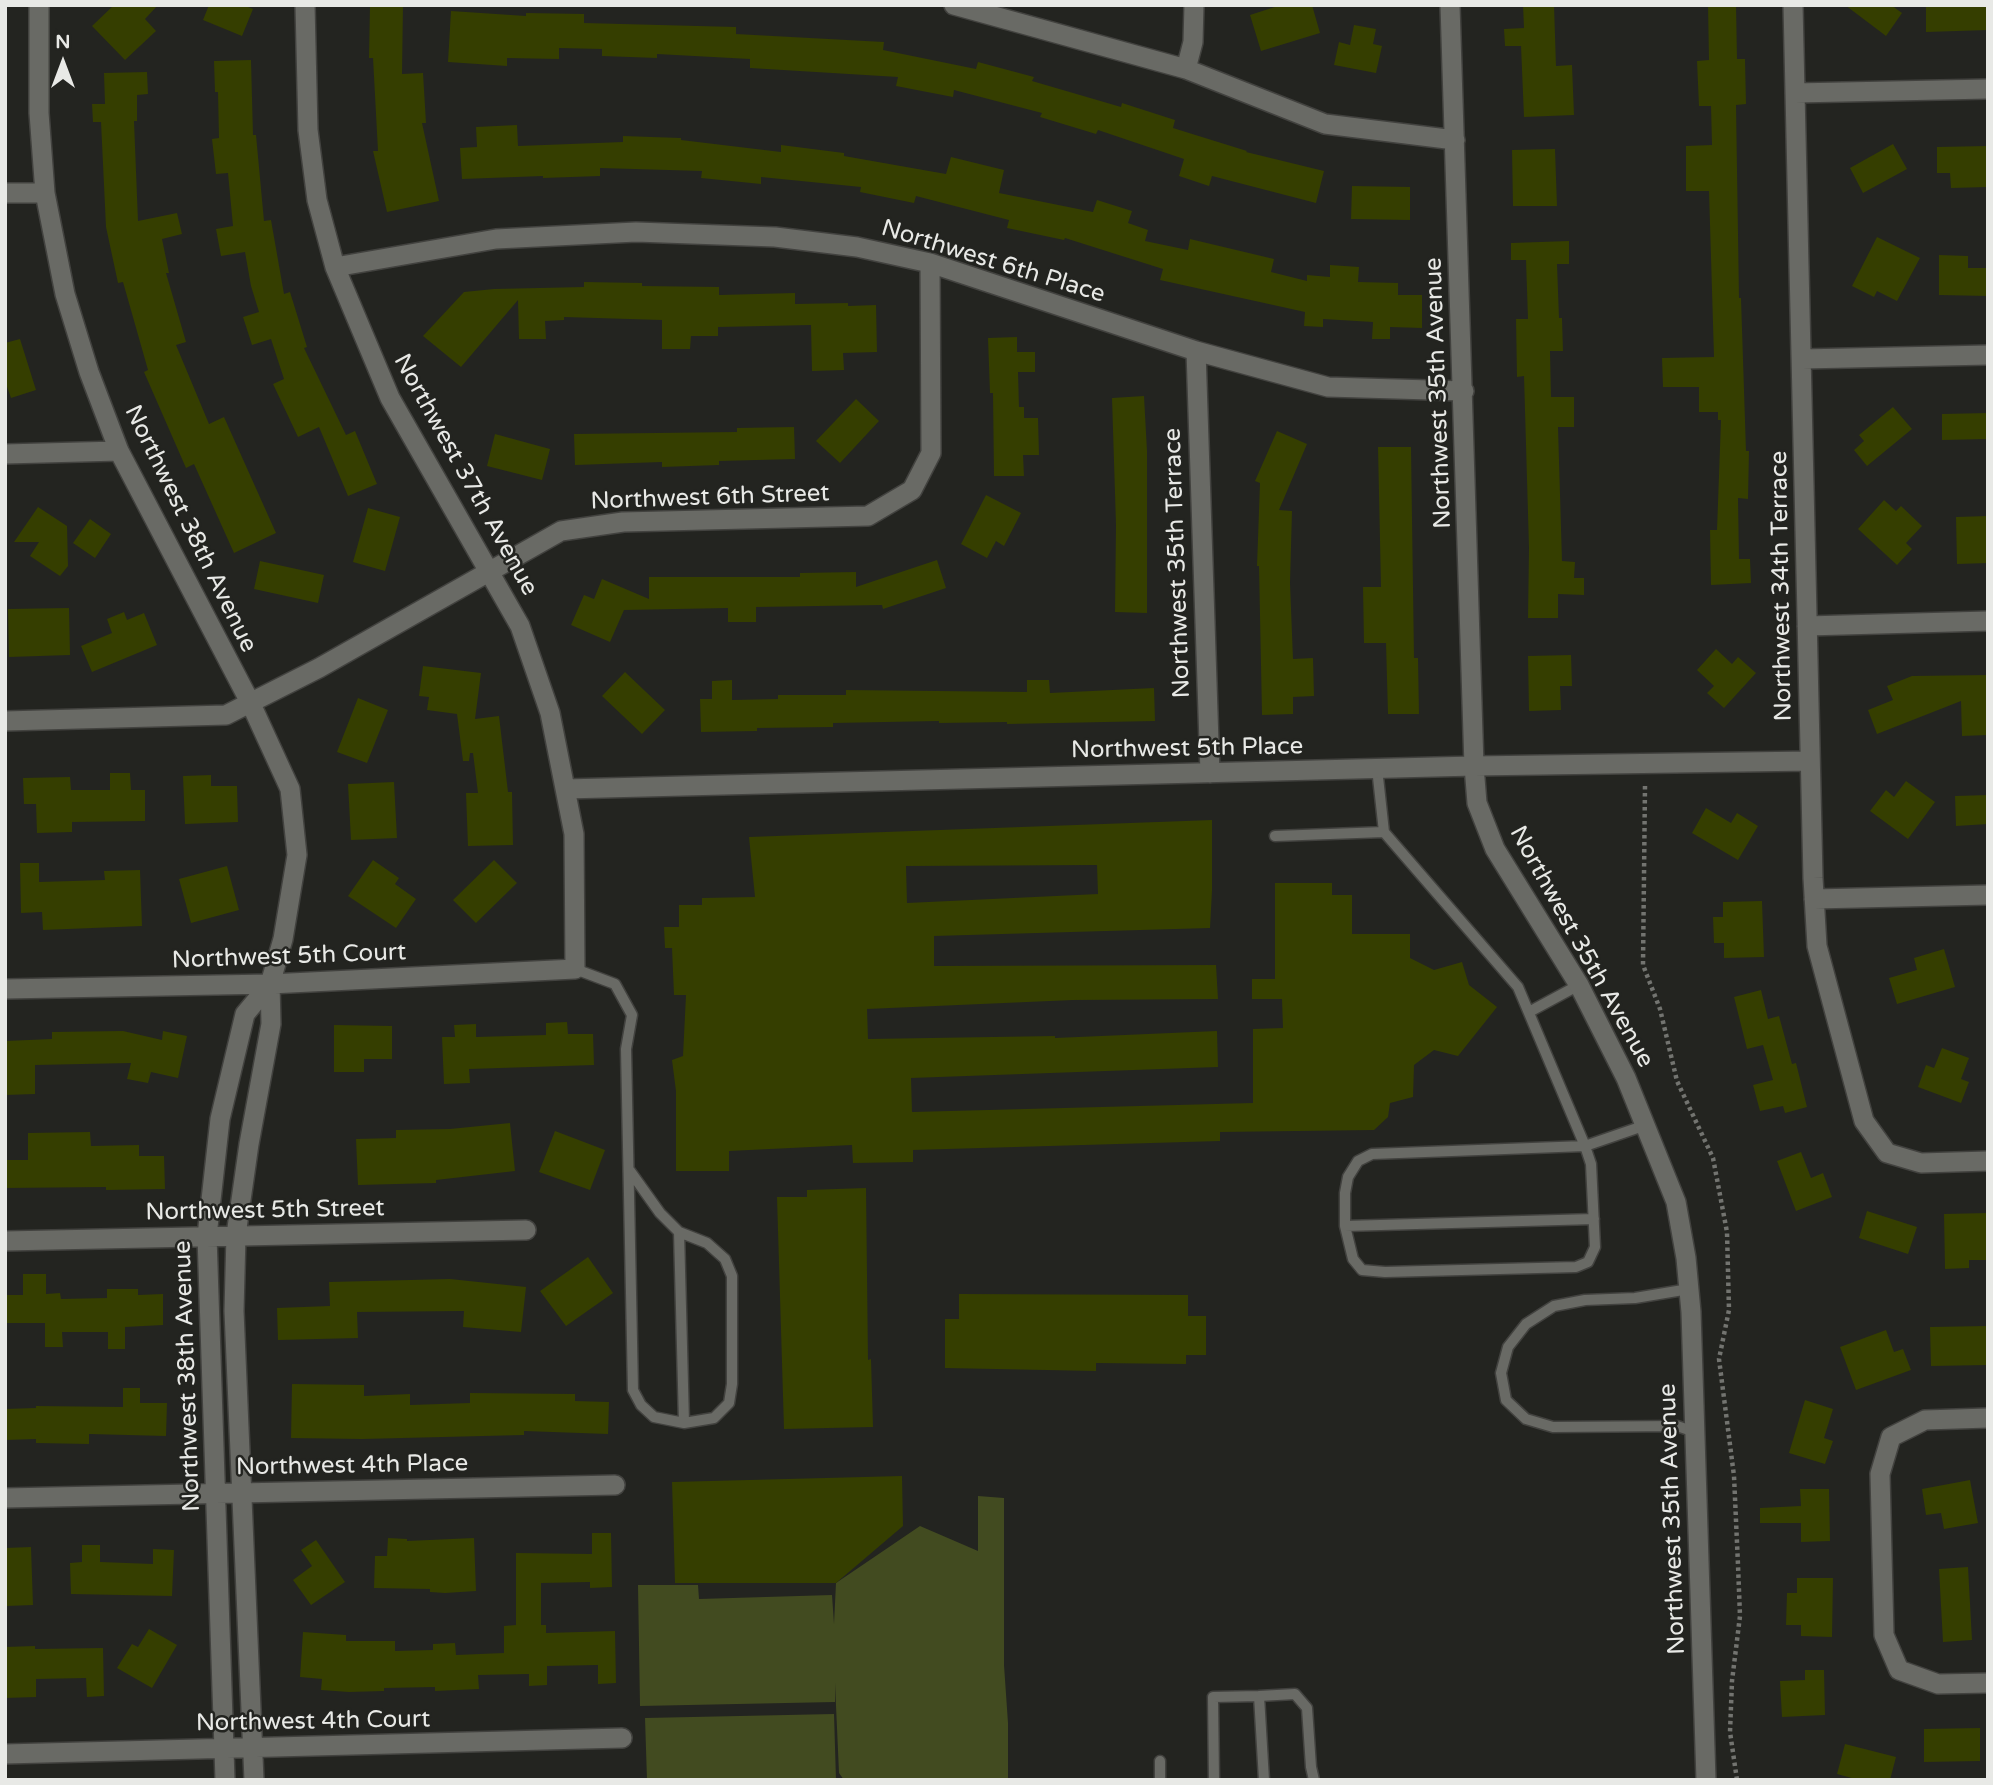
<!DOCTYPE html>
<style>
body{margin:0}
#map{position:relative;width:1993px;height:1785px;overflow:hidden;background:#232420;font-family:"Varela Round",sans-serif}
canvas{display:block}
.frame{position:absolute;inset:0;border:7px solid #e8e9e6;pointer-events:none}
.north{position:absolute;left:28px;top:28px;width:70px;height:70px;-webkit-text-stroke:5px #232420;paint-order:stroke;rotate:0deg;font-size:19px;font-weight:700;line-height:28px;text-align:center;color:#e8e9e6}
.north::after{content:'';display:block;margin:auto;width:24px;height:32px;background:#e8e9e6;clip-path:polygon(50% 0,100% 100%,50% 72%,0 100%)}
</style>
<div id="map">
<canvas width="1993" height="1785"></canvas>
<div class="frame"></div>
<div class="north">N</div>
</div>
<script>
const c = document.querySelector('canvas').getContext('2d');
c.lineJoin = 'round';
function fill(path, color) {
  c.fillStyle = color;
  c.fill(path, 'evenodd');
}
function toPath(rows) {
  const path = new Path2D();
  for (const r of rows) {
    path.moveTo(r[0], r[1]);
    for (let i = 2; i < r.length; i += 2) path.lineTo(r[i], r[i + 1]);
  }
  return path;
}
function stroke(path, color, width, dash) {
  c.strokeStyle = color;
  c.lineWidth = width;
  c.lineCap = dash ? 'butt' : 'round';
  c.setLineDash(dash || []);
  c.stroke(path);
}
function write(font, color, halo, rows, align = 'center') {
  c.font = font + ' "Varela Round",sans-serif';
  c.lineWidth = 5;
  c.setLineDash([]);
  c.textBaseline = 'middle';
  c.strokeStyle = halo;
  c.fillStyle = color;
  for (const [text, x, y, turn = 0] of rows) {
    c.save();
    c.translate(x, y);
    c.rotate((+turn || 0) * Math.PI / 180);
    c.textAlign = isNaN(turn) ? turn : align;
    if (halo) c.strokeText(text, 0, 0);
    c.fillText(text, 0, 0);
    c.restore();
  }
}
fill(toPath([
 [978,1496,1004,1498,1004,1665,1008,1723,1008,1780,844,1780,839,1773,835,1683,835,1702,640,1706,638,1585,698,1585,699,1599,832,1595,834,1624,836,1583,920,1526,978,1551],
 [834,1714,836,1780,647,1780,645,1718]
]), '#424b20');
fill(toPath([
 [114,5,158,5,145,19,156,31,125,60,92,26],
 [209,5,243,5,253,9,242,36,203,20],
 [370,5,403,5,402,74,423,73,426,123,422,123,439,201,387,212,373,151,378,151,373,58,369,58],
 [1281,5,1312,5,1320,33,1261,51,1250,15],
 [1523,5,1554,5,1556,66,1572,65,1574,115,1524,117,1521,46,1505,46,1504,29,1524,28],
 [1708,5,1736,5,1737,59,1745,59,1746,104,1736,105,1739,298,1741,298,1746,451,1749,451,1748,499,1738,498,1739,559,1750,559,1751,583,1711,585,1710,530,1717,530,1721,420,1718,420,1718,412,1699,412,1699,387,1663,387,1662,358,1714,357,1709,191,1686,191,1686,146,1712,145,1711,106,1699,106,1697,61,1709,60],
 [1845,5,1891,5,1902,13,1886,36],
 [1926,5,1988,5,1988,30,1926,32],
 [451,11,526,16,526,13,584,14,584,23,736,27,736,34,884,42,883,50,976,69,978,62,1034,77,1032,81,1121,107,1122,103,1175,120,1173,128,1247,151,1246,152,1324,171,1316,203,1212,176,1209,186,1179,176,1184,159,1098,130,1096,134,1040,117,1042,113,954,90,953,97,896,86,898,77,750,68,750,59,657,54,657,58,602,56,602,49,559,48,559,59,507,58,507,66,448,62],
 [1354,25,1376,29,1373,44,1382,46,1376,73,1334,65,1339,42,1350,45],
 [251,60,253,135,256,135,264,221,271,220,284,294,290,292,307,347,304,348,346,435,355,431,377,484,348,496,319,427,298,437,273,384,284,379,271,339,252,345,243,317,259,312,251,286,245,252,221,256,216,229,233,226,228,173,216,174,212,139,219,138,218,92,215,92,214,61],
 [147,72,148,94,137,95,137,121,134,121,138,221,177,213,182,234,162,239,169,273,166,273,186,342,176,345,209,424,224,417,276,533,234,553,194,464,186,468,144,372,148,370,123,282,118,283,106,227,101,122,93,122,92,104,105,104,104,73],
 [517,125,518,146,623,142,623,136,681,138,681,140,781,152,781,145,844,153,844,156,946,174,951,157,1004,170,999,193,1093,212,1097,200,1132,211,1128,223,1148,230,1145,241,1188,250,1190,239,1274,259,1271,272,1307,281,1307,275,1330,277,1330,265,1359,267,1358,282,1398,283,1398,295,1422,295,1422,328,1390,327,1390,339,1372,339,1373,322,1323,319,1323,327,1304,326,1305,312,1160,280,1163,269,1065,238,1064,240,1007,228,1009,220,916,196,914,203,860,192,861,187,761,177,761,184,701,178,702,171,600,168,600,176,543,178,543,176,462,179,460,148,477,147,476,127],
 [1893,144,1907,169,1863,193,1850,168],
 [1988,146,1988,187,1951,188,1950,173,1937,173,1937,147],
 [1555,149,1557,206,1513,206,1512,150],
 [1352,186,1410,187,1410,220,1351,219],
 [1877,237,1920,258,1897,301,1877,291,1874,297,1852,286],
 [1569,241,1569,264,1557,264,1559,318,1562,318,1563,351,1550,351,1551,397,1574,397,1574,427,1558,427,1562,561,1575,562,1574,578,1584,578,1584,595,1558,594,1558,618,1528,618,1529,548,1524,376,1517,377,1516,319,1528,319,1526,260,1511,260,1511,243],
 [1939,255,1968,256,1968,268,1988,268,1988,296,1939,295],
 [584,282,642,283,642,286,719,287,719,295,795,293,795,304,848,303,848,306,876,305,877,352,843,353,844,370,812,371,811,325,718,327,718,336,691,336,690,349,662,349,662,320,564,317,564,320,545,321,546,339,519,339,518,300,461,367,423,336,464,292,494,289,584,287],
 [1017,337,1017,352,1035,352,1035,372,1018,372,1019,407,1024,407,1024,418,1038,418,1039,455,1023,455,1024,476,994,476,993,393,990,393,988,338],
 [20,339,36,390,11,398,5,381,5,343],
 [1144,396,1147,451,1147,613,1115,612,1116,525,1112,398],
 [856,399,879,421,840,463,816,441],
 [1893,407,1912,429,1867,466,1854,450,1864,441,1859,435],
 [1988,413,1988,439,1942,440,1942,414],
 [794,427,795,459,719,461,719,465,662,467,662,462,575,465,574,434,737,432,737,428],
 [1277,431,1307,444,1279,510,1292,511,1290,583,1293,659,1313,658,1314,696,1293,697,1293,714,1262,715,1259,566,1257,566,1260,483,1255,481],
 [495,434,550,449,542,480,487,466],
 [1378,447,1411,447,1414,658,1418,658,1419,714,1388,714,1386,643,1364,643,1363,587,1381,587],
 [986,495,1021,513,1004,546,996,541,987,558,961,544],
 [1884,500,1896,511,1901,506,1922,526,1906,543,1912,549,1897,565,1858,529],
 [38,507,67,526,68,566,60,576,30,556,39,542,14,542],
 [368,508,400,517,385,571,353,562],
 [1988,516,1988,563,1957,564,1956,517],
 [90,519,111,534,95,558,73,543],
 [937,560,946,588,883,609,882,605,756,607,756,622,728,622,728,608,624,610,610,642,571,625,584,595,594,599,602,579,649,599,649,577,800,577,800,573,856,572,856,587],
 [260,561,324,575,318,603,254,589],
 [69,608,70,655,9,657,8,609],
 [124,612,127,620,144,613,157,645,92,672,81,646,112,633,107,619],
 [1716,649,1732,664,1738,657,1756,673,1724,708,1707,693,1714,686,1697,670],
 [1571,655,1572,686,1560,686,1561,710,1529,711,1528,656],
 [423,666,481,673,475,719,499,716,508,792,512,792,513,845,468,846,466,793,478,793,473,753,470,753,469,761,463,761,457,714,427,710,429,697,419,696],
 [625,672,665,710,642,734,602,696],
 [1988,675,1988,735,1962,736,1961,701,1877,734,1868,710,1893,700,1887,686,1912,676],
 [732,680,732,700,778,699,778,695,846,695,846,690,1027,692,1027,680,1049,680,1050,693,1154,688,1155,721,1007,724,1007,722,939,723,939,721,833,723,833,727,757,728,757,731,701,732,700,699,712,699,712,681],
 [358,698,388,710,367,763,337,752],
 [110,773,130,773,131,790,145,790,145,821,72,822,72,832,37,833,36,804,24,804,23,778,70,777,71,790,110,790],
 [211,775,211,786,237,786,238,822,185,824,183,776],
 [1906,781,1935,802,1908,839,1870,811,1886,790,1894,797],
 [394,782,397,838,351,840,348,784],
 [1988,795,1988,824,1956,826,1955,796],
 [1706,808,1731,823,1737,813,1758,826,1738,860,1692,833],
 [1212,820,1212,891,1210,928,934,936,934,966,1216,965,1218,999,1073,1000,867,1009,868,1039,1055,1036,1055,1038,1217,1031,1218,1067,911,1078,912,1112,1253,1103,1253,1029,1283,1028,1282,999,1252,999,1252,979,1275,979,1275,883,1332,883,1332,895,1352,895,1352,934,1410,934,1410,958,1434,970,1462,962,1469,985,1497,1007,1458,1056,1434,1050,1414,1065,1413,1097,1390,1103,1388,1117,1374,1130,1220,1132,1220,1141,913,1150,913,1162,853,1163,852,1145,729,1151,729,1171,676,1171,676,1091,672,1060,683,1056,686,995,674,995,672,948,665,948,664,927,679,927,679,905,702,905,702,898,755,897,749,837],
 [1097,865,1098,894,907,903,906,866],
 [373,860,399,878,395,884,416,899,396,928,348,896],
 [494,860,517,883,476,923,453,900],
 [20,863,39,863,39,882,105,880,104,871,140,870,142,926,43,930,42,912,21,913],
 [227,866,239,910,191,923,179,879],
 [1762,901,1764,957,1724,958,1724,943,1714,943,1713,917,1723,917,1723,902],
 [1944,949,1955,987,1897,1004,1889,978,1917,970,1914,958],
 [1761,990,1768,1019,1779,1016,1792,1064,1796,1063,1807,1107,1785,1113,1783,1106,1760,1111,1753,1085,1773,1080,1763,1045,1747,1049,1734,997],
 [567,1022,568,1034,593,1034,594,1065,469,1069,470,1083,444,1084,442,1037,455,1037,454,1025,476,1024,476,1037,546,1035,546,1023],
 [334,1025,392,1026,392,1059,364,1059,364,1072,334,1072],
 [123,1031,162,1040,163,1031,187,1036,178,1078,151,1072,148,1083,127,1079,131,1063,35,1065,35,1094,5,1095,5,1041,52,1039,52,1032],
 [1942,1048,1969,1058,1961,1079,1969,1082,1961,1103,1918,1087,1926,1065,1934,1068],
 [510,1123,515,1171,436,1180,436,1183,358,1185,356,1139,396,1138,396,1130,450,1129],
 [555,1131,605,1150,590,1190,539,1172],
 [90,1132,91,1146,139,1145,139,1156,164,1156,165,1189,106,1190,106,1187,5,1188,5,1160,28,1160,28,1133],
 [1801,1152,1811,1178,1823,1173,1832,1197,1796,1211,1777,1161],
 [866,1188,868,1360,871,1359,873,1427,784,1429,777,1197,807,1197,807,1190],
 [1867,1211,1917,1227,1908,1254,1859,1238],
 [1988,1213,1988,1260,1969,1260,1969,1268,1945,1269,1944,1214],
 [588,1257,613,1293,566,1326,540,1291],
 [23,1274,46,1274,46,1294,60,1293,61,1299,107,1298,107,1289,138,1289,138,1295,163,1294,163,1325,125,1327,125,1349,108,1349,108,1332,62,1332,63,1347,45,1347,45,1323,5,1323,5,1295,23,1295],
 [450,1279,526,1287,521,1332,463,1327,464,1311,357,1312,358,1338,278,1340,277,1308,330,1306,329,1282],
 [959,1294,1188,1295,1188,1316,1206,1316,1206,1355,1186,1355,1186,1364,1096,1363,1096,1371,945,1368,945,1319,959,1319],
 [1988,1326,1988,1365,1931,1366,1930,1327],
 [1886,1330,1894,1352,1903,1349,1911,1370,1856,1390,1840,1347],
 [292,1384,364,1385,364,1396,410,1394,410,1405,470,1403,470,1393,575,1394,575,1401,609,1402,608,1434,524,1431,524,1435,362,1439,291,1438],
 [123,1388,140,1388,140,1403,167,1403,166,1436,89,1434,89,1444,36,1443,36,1439,5,1440,5,1409,36,1408,36,1406,123,1407],
 [1805,1400,1833,1409,1824,1438,1833,1441,1825,1464,1789,1453],
 [902,1476,903,1526,836,1583,675,1583,672,1482],
 [1970,1480,1978,1523,1944,1529,1941,1513,1926,1515,1922,1489],
 [1800,1489,1829,1489,1830,1541,1801,1542,1801,1523,1760,1523,1760,1508,1801,1506],
 [592,1533,611,1533,612,1587,590,1588,590,1582,541,1583,541,1625,546,1625,546,1633,615,1631,616,1683,598,1684,598,1665,547,1666,547,1685,529,1686,529,1674,478,1675,479,1689,435,1691,435,1687,384,1688,384,1691,349,1692,321,1690,322,1679,300,1677,303,1632,346,1635,346,1641,395,1641,395,1651,433,1650,433,1644,455,1643,456,1655,504,1653,504,1626,516,1625,516,1553,592,1554],
 [388,1538,407,1539,407,1541,474,1538,476,1591,445,1593,430,1592,430,1589,374,1588,375,1556,387,1556],
 [316,1540,345,1582,311,1605,293,1580,312,1566,301,1550],
 [82,1545,100,1545,100,1562,153,1564,153,1549,174,1550,172,1596,71,1594,70,1563,82,1562],
 [31,1547,33,1605,7,1606,5,1548],
 [1968,1567,1972,1640,1943,1642,1939,1569],
 [1797,1578,1833,1578,1832,1637,1801,1636,1801,1625,1786,1625,1787,1593,1797,1593],
 [149,1629,177,1645,152,1688,117,1668,132,1644,138,1647],
 [35,1646,35,1649,103,1648,104,1696,87,1697,86,1678,36,1679,36,1697,5,1698,5,1647],
 [1805,1670,1824,1670,1825,1715,1782,1717,1780,1681,1805,1680],
 [1980,1728,1980,1761,1924,1762,1924,1729],
 [1845,1744,1896,1757,1890,1780,1859,1780,1837,1774]
]), '#353e00');
const service = toPath([
 [1377,768,1384,832,1518,987,1585,1146,1591,1164,1595,1247,1588,1262,1576,1267,1385,1272,1362,1270,1353,1259,1345,1226,1345,1193,1348,1177,1358,1161,1372,1154,1585,1146,1646,1125],
 [1275,836,1384,832],
 [575,969,615,984,632,1015,626,1049,633,1390,641,1405,654,1417,684,1423,714,1418,729,1403,732,1384,732,1276,725,1259,707,1243,679,1232,660,1213,630,1171],
 [1529,1012,1579,985],
 [1345,1226,1594,1219],
 [679,1232,684,1423],
 [1689,1289,1635,1298,1585,1300,1554,1306,1526,1324,1508,1347,1501,1373,1506,1400,1526,1419,1553,1427,1677,1426,1695,1432],
 [1160,1761,1160,1780],
 [1214,1780,1213,1697,1259,1696],
 [1264,1780,1259,1696,1295,1694,1307,1708,1311,1767,1314,1780]
]);
const minor = toPath([
 [39,5,39,113,45,193,65,294,89,372,119,451,251,704,290,789,297,855,283,939,270,984,271,1024,249,1144,236,1235,234,1311,254,1780],
 [954,5,1186,69,1325,124,1455,140],
 [1450,5,1474,766,1477,803,1495,849,1579,985,1626,1078,1676,1202,1686,1258,1691,1312,1706,1780],
 [1793,5,1813,878,1817,946,1864,1121,1887,1153,1921,1163,1988,1161],
 [1186,69,1193,42,1194,5],
 [1795,93,1988,89],
 [5,193,45,193],
 [335,267,496,239,636,232,775,237,857,247,930,263,1196,351,1328,387,1464,391],
 [1196,351,1210,773],
 [1802,359,1988,355],
 [5,454,119,451],
 [1807,626,1988,621],
 [5,721,226,715,319,668,561,531,623,522,868,516,912,490,931,453,930,263],
 [565,789,1474,766,1810,761],
 [1814,899,1988,895],
 [5,989,270,984,575,969,574,834,550,713,520,626,390,398,335,267,317,200,308,130,305,5],
 [5,1241,526,1230],
 [1988,1418,1925,1420,1891,1437,1880,1474,1884,1635,1899,1670,1938,1684,1988,1683],
 [5,1498,615,1485],
 [5,1754,622,1738],
 [225,1780,207,1236,220,1119,245,1014,270,984]
]);
stroke(service, '#42423f', 13);
stroke(minor, '#42423f', 22);
stroke(toPath([
 [1645,786,1643,965,1660,1009,1677,1081,1713,1158,1727,1232,1729,1310,1719,1359,1734,1476,1738,1565,1740,1616,1732,1681,1730,1732,1737,1780]
]), '#737470', 4.5, [3.5, 3.5]);
stroke(service, '#696a65', 10);
stroke(minor, '#696a65', 19);
write('24px', '#e8e9e6', '#232420', [
 ["Northwest 6th Place",993,262,17],
 ["Northwest 35th Avenue",1439,393,-92],
 ["Northwest 37th Avenue",465,475,61],
 ["Northwest 6th Street",710,498,-2],
 ["Northwest 38th Avenue",190,529,64],
 ["Northwest 35th Terrace",1178,563,-92],
 ["Northwest 34th Terrace",1782,586,-91],
 ["Northwest 5th Place",1187,749,-1],
 ["Northwest 35th Avenue",1581,947,61],
 ["Northwest 5th Court",289,957,-2],
 ["Northwest 5th Street",265,1211,-1],
 ["Northwest 38th Avenue",188,1376,-92],
 ["Northwest 4th Place",352,1466,-1],
 ["Northwest 35th Avenue",1673,1519,-92],
 ["Northwest 4th Court",313,1722,-1]
]);
</script>
